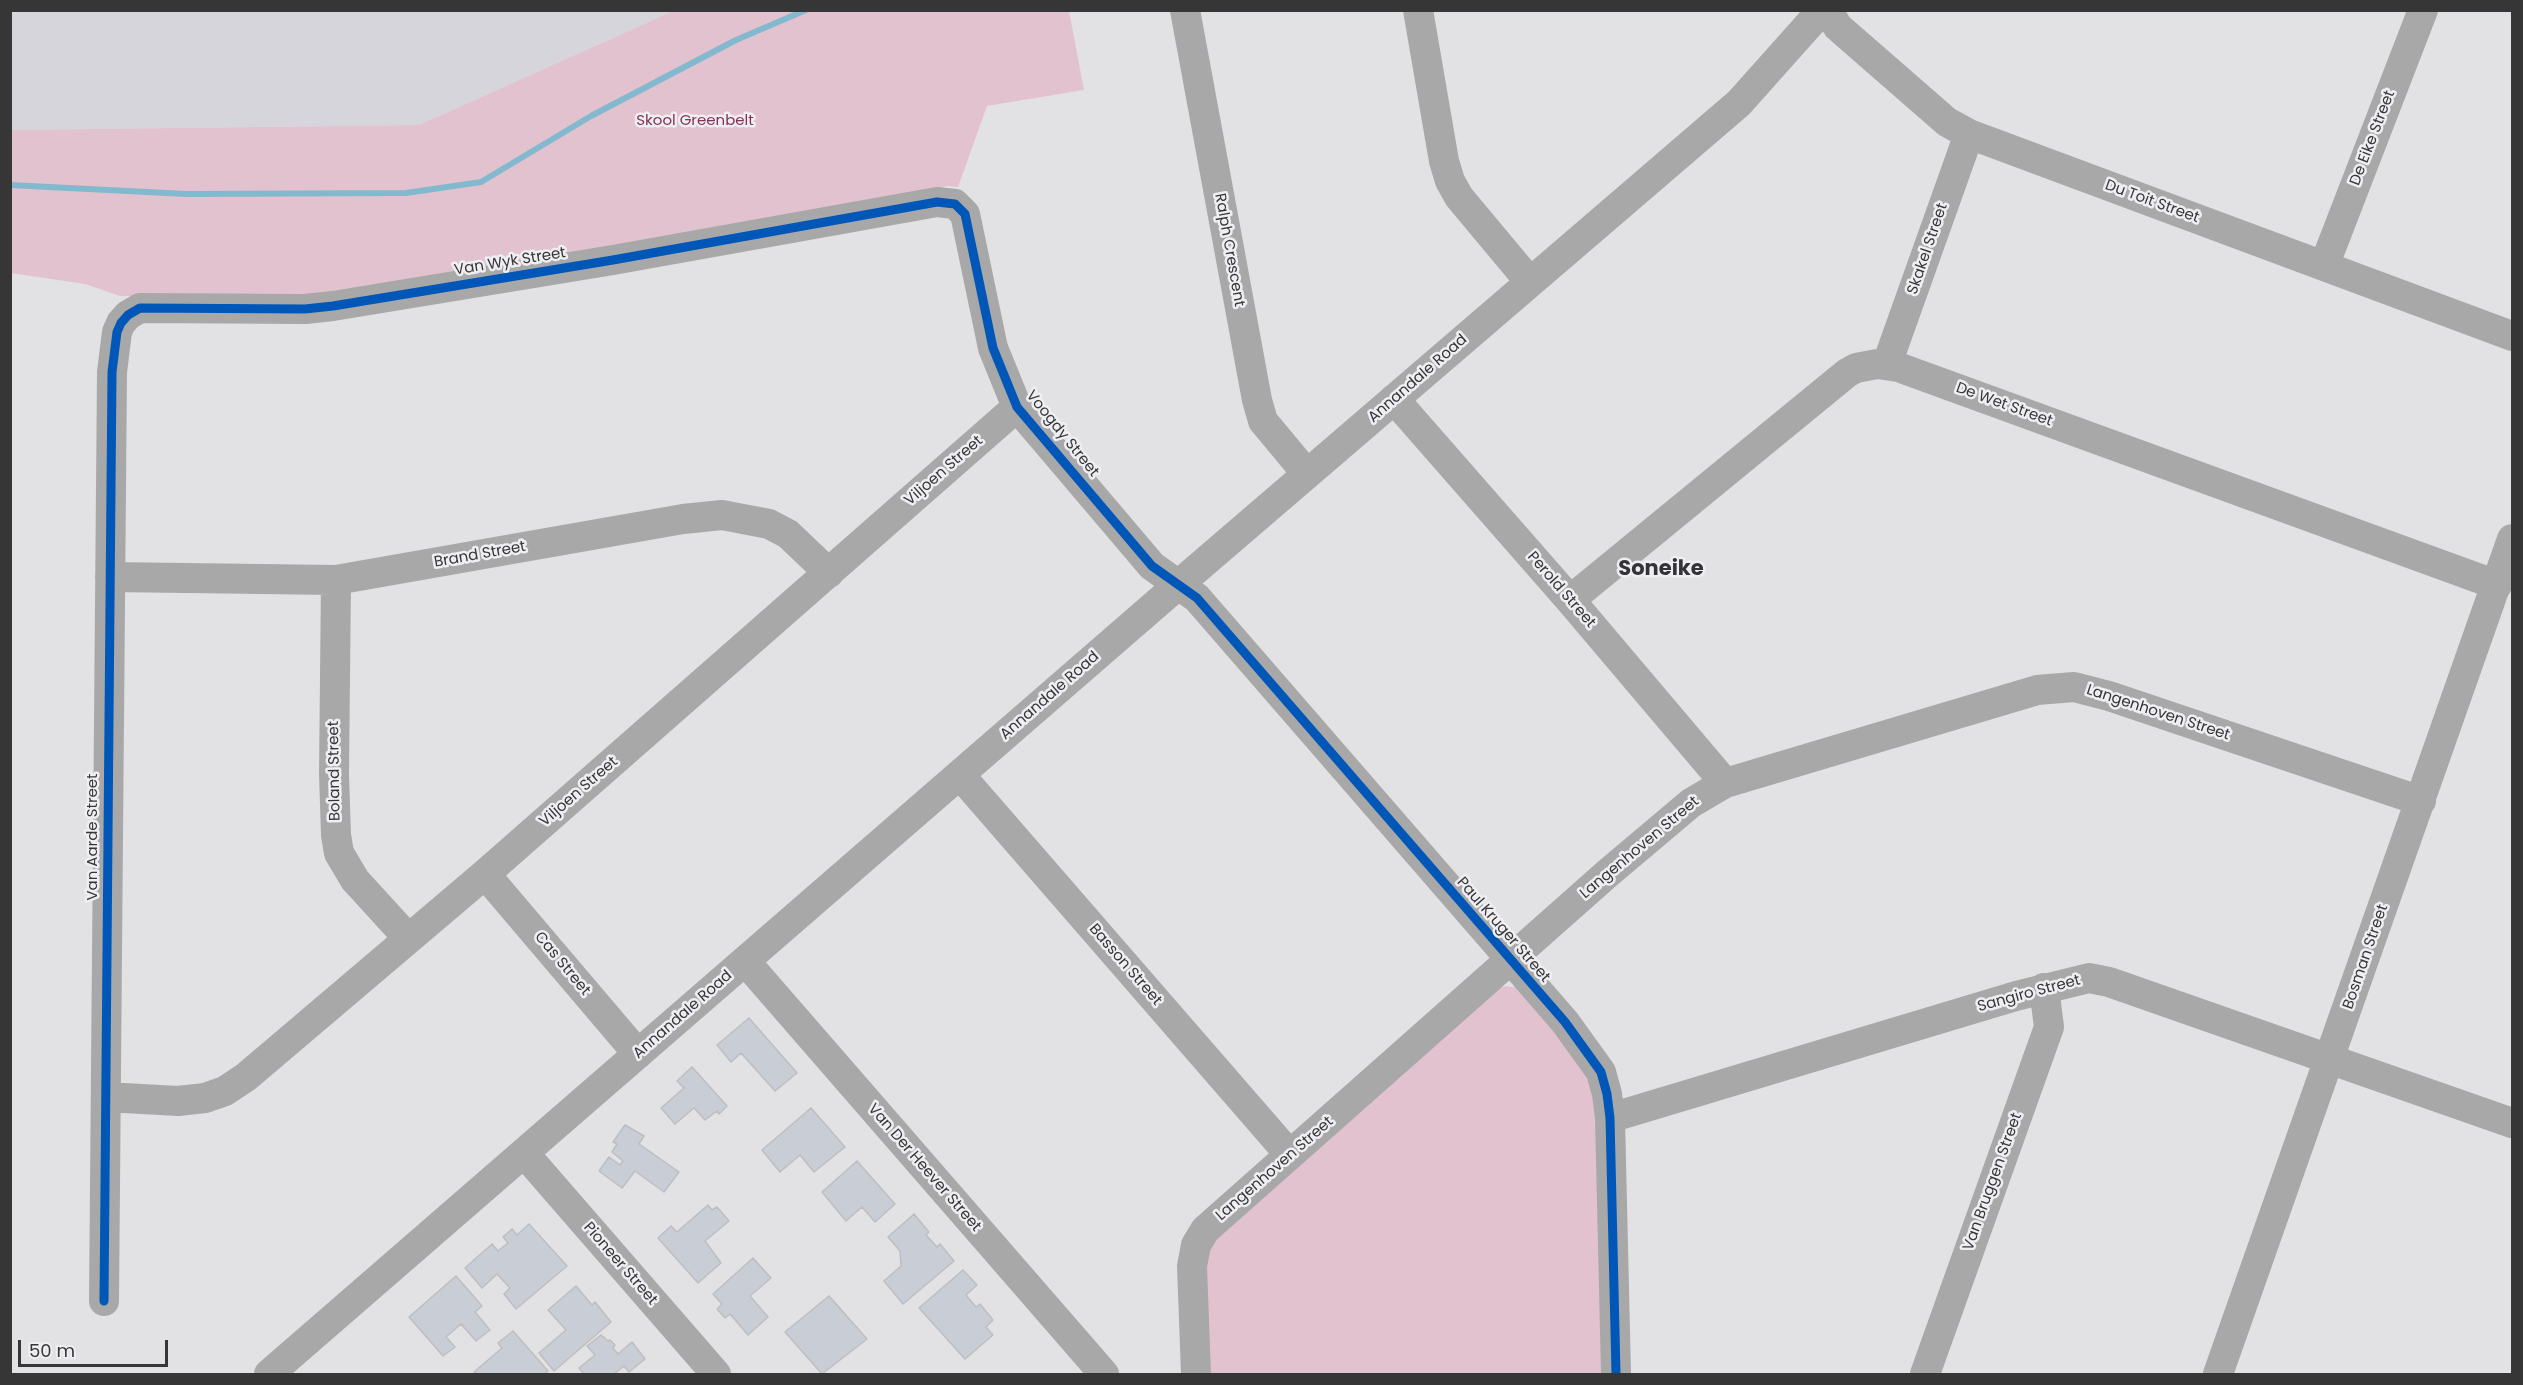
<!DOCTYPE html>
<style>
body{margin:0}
#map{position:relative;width:2523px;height:1385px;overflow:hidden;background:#e2e2e4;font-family:Poppins,sans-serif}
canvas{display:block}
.frame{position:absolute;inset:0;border:12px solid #363637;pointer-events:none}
.scale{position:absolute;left:18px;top:1340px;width:150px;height:27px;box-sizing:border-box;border:3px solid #363637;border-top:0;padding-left:8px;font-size:18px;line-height:21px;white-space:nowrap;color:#363637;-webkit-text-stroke:4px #efeef3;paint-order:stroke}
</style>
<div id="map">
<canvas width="2523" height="1385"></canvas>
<div class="frame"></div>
<div class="scale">50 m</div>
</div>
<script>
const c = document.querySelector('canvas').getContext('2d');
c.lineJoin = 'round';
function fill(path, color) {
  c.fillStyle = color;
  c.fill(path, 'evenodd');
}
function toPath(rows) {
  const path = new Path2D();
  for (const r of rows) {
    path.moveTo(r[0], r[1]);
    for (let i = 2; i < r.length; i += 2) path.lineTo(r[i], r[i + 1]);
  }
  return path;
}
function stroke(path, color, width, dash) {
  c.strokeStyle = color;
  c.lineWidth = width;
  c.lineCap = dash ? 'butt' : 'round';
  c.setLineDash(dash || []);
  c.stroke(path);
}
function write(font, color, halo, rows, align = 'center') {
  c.font = font + ' Poppins,sans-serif';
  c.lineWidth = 5;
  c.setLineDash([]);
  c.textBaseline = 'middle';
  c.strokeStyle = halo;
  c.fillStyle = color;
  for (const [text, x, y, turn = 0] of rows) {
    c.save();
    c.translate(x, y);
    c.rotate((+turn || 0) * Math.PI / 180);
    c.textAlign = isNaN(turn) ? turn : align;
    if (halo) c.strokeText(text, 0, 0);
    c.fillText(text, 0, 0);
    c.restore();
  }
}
fill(toPath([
 [10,11,673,11,419,125,11,130]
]), '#d6d5dc');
fill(toPath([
 [673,11,1069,11,1084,90,987,106,958,187,948,186,610,249,299,297,120,296,85,284,11,273,11,130,419,125],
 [1506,986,1519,988,1580,1059,1596,1091,1604,1374,1207,1374,1206,1249,1499,988]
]), '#e3c2cf');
stroke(toPath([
 [10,185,186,194,406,193,481,182,591,116,736,40,806,10]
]), '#82b9ce', 6);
const building = toPath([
 [749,1018,797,1073,775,1091,741,1053,731,1062,717,1045,749,1018],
 [692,1067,727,1106,719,1114,717,1111,705,1120,694,1108,675,1124,661,1108,684,1088,677,1081,692,1067],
 [811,1108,845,1147,814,1172,800,1155,780,1172,762,1150,811,1108],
 [625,1125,644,1136,639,1144,679,1172,664,1192,635,1171,622,1188,599,1171,609,1157,620,1165,623,1161,612,1152,617,1144,613,1142,625,1125],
 [857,1161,895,1204,875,1222,862,1207,846,1221,822,1192,857,1161],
 [708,1205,712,1210,717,1207,729,1221,705,1241,721,1263,698,1283,658,1238,671,1226,677,1232,708,1205],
 [914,1214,929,1232,926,1235,937,1247,940,1244,954,1261,903,1304,884,1281,901,1266,900,1251,888,1237,914,1214],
 [529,1224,567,1266,516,1309,504,1294,510,1288,497,1274,482,1288,465,1268,492,1244,498,1251,508,1243,503,1237,512,1229,517,1235,529,1224],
 [753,1258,771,1278,750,1296,768,1317,748,1335,730,1314,725,1318,717,1309,722,1304,713,1294,753,1258],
 [963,1270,977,1285,966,1295,976,1307,980,1304,993,1320,986,1327,993,1335,965,1359,919,1308,963,1270],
 [456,1276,482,1306,475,1312,490,1330,476,1341,461,1324,446,1337,455,1347,443,1356,409,1317,456,1276],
 [576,1286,592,1305,595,1302,611,1322,554,1371,539,1353,566,1330,548,1310,576,1286],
 [829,1296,867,1339,822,1374,785,1332,829,1296],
 [513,1331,548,1371,544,1374,477,1374,474,1372,502,1348,498,1343,513,1331],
 [601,1335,608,1341,610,1340,615,1345,613,1348,618,1354,632,1342,645,1359,629,1372,624,1366,614,1374,584,1374,579,1368,595,1355,587,1346,601,1335]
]);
fill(building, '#c8cdd6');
stroke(building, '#bebec0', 1.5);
stroke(toPath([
 [1185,10,1257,400,1263,421,1307,474],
 [1418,10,1444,161,1450,181,1459,197,1530,282],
 [1827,10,1838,27,1947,122,1969,134,2512,336],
 [2324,266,2423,10],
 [1887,364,1969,134],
 [1394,399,1570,600,1725,783],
 [110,577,336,580,683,519,722,515,769,524,788,534,829,573],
 [336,580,334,774,336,835,339,853,355,880,408,938],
 [1570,600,1847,373,1856,368,1877,364,1898,367,2497,585],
 [960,775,1290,1155],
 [485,874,638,1054],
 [745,961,1104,1374],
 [106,1097,178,1101,205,1098,225,1091,246,1077,485,874,1017,407],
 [1610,1118,2016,996,2089,978,2109,982,2512,1123],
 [524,1153,716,1374],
 [104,1301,112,372,117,332,121,323,128,315,140,308,305,309,333,306,613,260,937,202,955,204,965,214,993,348,1017,407,1152,566,1197,598,1565,1022,1601,1072,1607,1094,1610,1118,1616,1374],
 [269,1374,1178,585,1739,103,1822,10],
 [1196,1374,1192,1266,1196,1245,1205,1230,1608,873,1691,803,1725,783,2037,690,2074,687,2109,696,2421,801],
 [1925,1374,2049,1027,2044,988],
 [2218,1374,2512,539]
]), '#a9a8a9', 30);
stroke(toPath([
 [104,1301,112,372,117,332,121,323,128,315,140,308,305,309,333,306,613,260,937,202,955,204,965,214,993,348,1017,407,1152,566,1197,598,1565,1022,1601,1072,1607,1094,1610,1118,1616,1374]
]), '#0057b8', 9);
write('15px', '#833256', '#efeef3', [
 ["Skool Greenbelt",695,121]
]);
write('15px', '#363637', '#efeef3', [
 ["De Eike Street",2373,138,-69],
 ["Du Toit Street",2152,202,20],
 ["Skakel Street",1928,249,-71],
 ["Ralph Crescent",1229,250,80],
 ["Van Wyk Street",510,262,-9],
 ["Annandale Road",1418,379,-41],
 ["De Wet Street",2004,405,20],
 ["Voogdy Street",1062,434,51],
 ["Viljoen Street",944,471,-41],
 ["Brand Street",480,555,-10],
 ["Perold Street",1561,590,49],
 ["Annandale Road",1050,696,-41],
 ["Langenhoven Street",2158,713,18],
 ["Boland Street",335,771,-91],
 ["Viljoen Street",579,792,-41],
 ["Van Aarde Street",93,837,-90],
 ["Langenhoven Street",1640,848,-40],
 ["Paul Kruger Street",1503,930,49],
 ["Bosman Street",2366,957,-71],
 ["Cas Street",562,964,50],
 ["Basson Street",1125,965,49],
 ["Sangiro Street",2029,994,-15],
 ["Annandale Road",683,1015,-41],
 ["Van Der Heever Street",924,1168,49],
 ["Langenhoven Street",1275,1169,-41],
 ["Van Bruggen Street",1993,1182,-70],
 ["Pioneer Street",620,1264,49]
]);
write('bold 21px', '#343337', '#efeef3', [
 ["Soneike",1661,570]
]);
</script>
